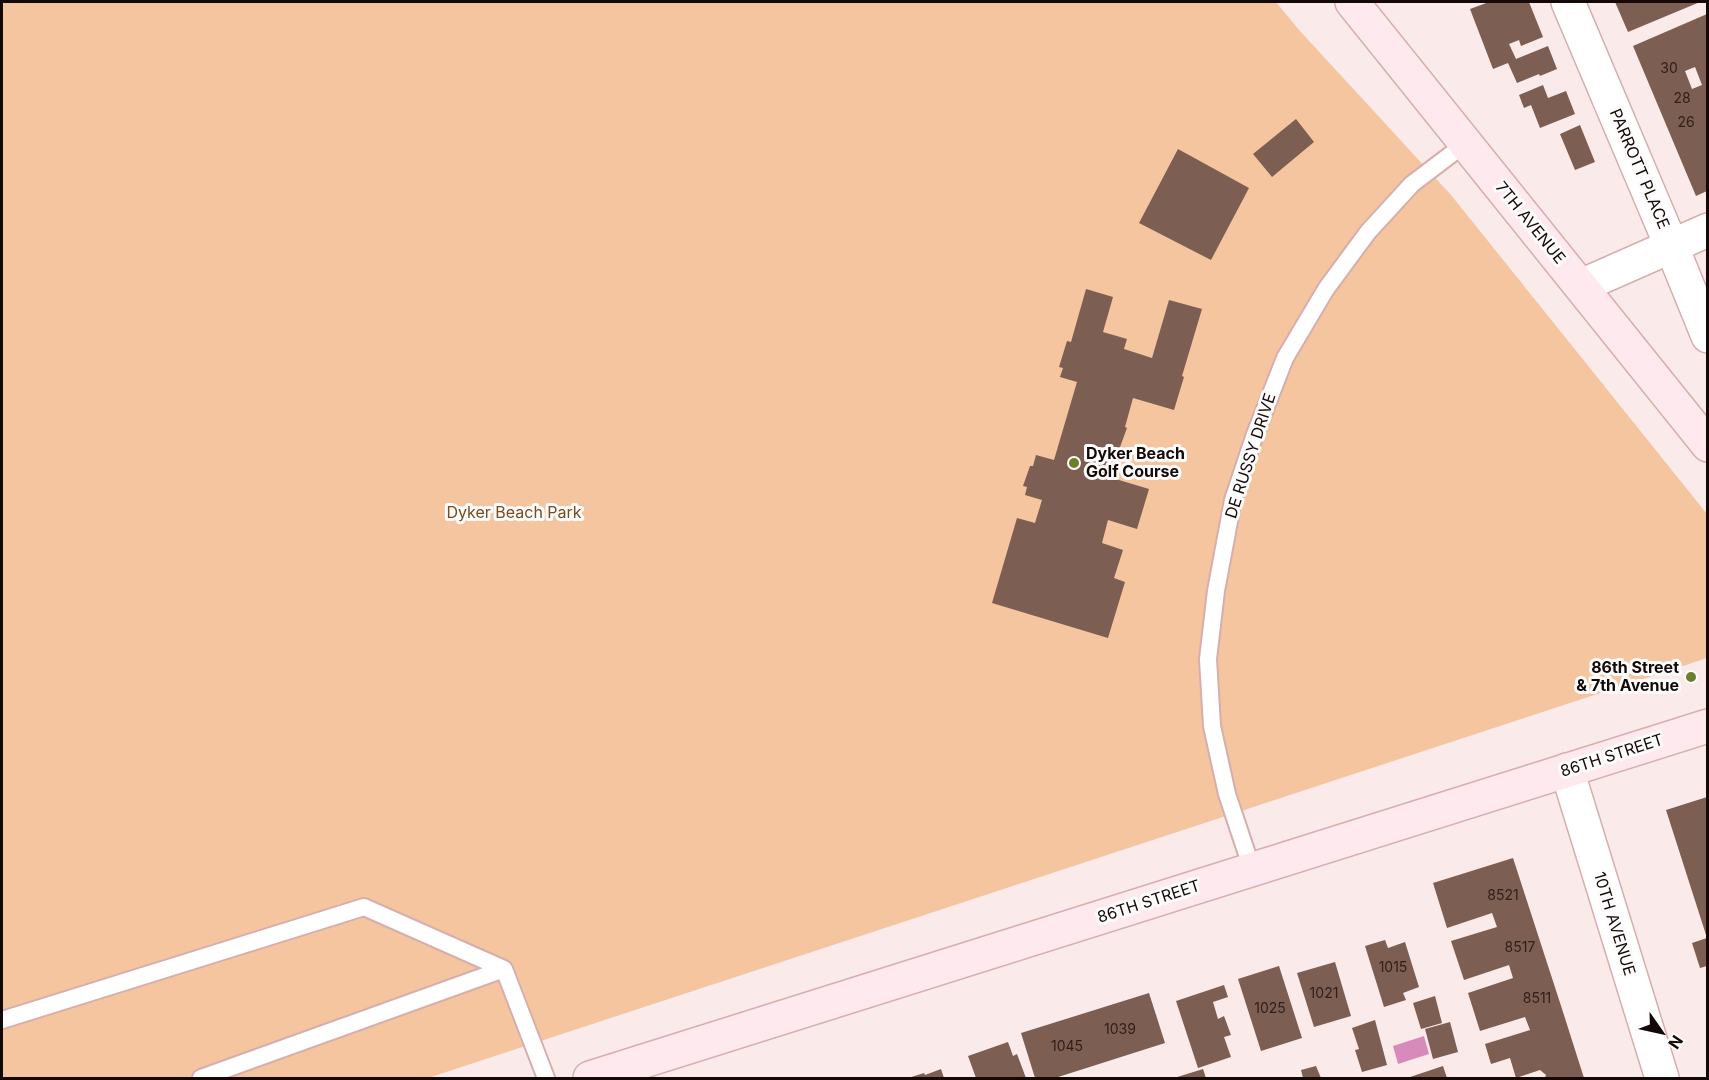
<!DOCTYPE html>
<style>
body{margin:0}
#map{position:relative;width:1709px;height:1080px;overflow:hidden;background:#faeae9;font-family:Inter,sans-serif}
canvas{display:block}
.frame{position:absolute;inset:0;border:3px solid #150908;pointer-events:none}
.north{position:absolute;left:1631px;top:1002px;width:60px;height:60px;-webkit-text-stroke:4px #fcfcfc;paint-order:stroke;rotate:124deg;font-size:16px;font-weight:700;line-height:24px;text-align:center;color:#150908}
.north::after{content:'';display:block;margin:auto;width:21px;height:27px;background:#150908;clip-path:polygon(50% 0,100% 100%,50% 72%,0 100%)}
</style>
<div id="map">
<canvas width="1709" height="1080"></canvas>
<div class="frame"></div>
<div class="north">N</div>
</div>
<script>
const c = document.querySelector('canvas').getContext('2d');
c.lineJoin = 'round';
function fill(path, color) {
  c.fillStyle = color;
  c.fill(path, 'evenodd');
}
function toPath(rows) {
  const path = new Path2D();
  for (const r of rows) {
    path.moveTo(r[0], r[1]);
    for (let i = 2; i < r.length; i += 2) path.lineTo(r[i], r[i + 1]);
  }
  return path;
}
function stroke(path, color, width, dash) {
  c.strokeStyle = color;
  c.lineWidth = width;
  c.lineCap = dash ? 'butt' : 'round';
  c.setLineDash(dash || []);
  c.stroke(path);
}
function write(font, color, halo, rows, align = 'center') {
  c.font = font + ' Inter,sans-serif';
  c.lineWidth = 6;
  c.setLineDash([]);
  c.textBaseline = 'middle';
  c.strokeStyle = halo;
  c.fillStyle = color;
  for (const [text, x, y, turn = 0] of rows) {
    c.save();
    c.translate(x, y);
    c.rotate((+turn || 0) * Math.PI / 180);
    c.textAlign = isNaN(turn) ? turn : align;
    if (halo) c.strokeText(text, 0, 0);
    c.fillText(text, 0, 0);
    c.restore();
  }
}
fill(toPath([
 [2,2,1276,2,1299,30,1451,195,1707,514,1707,658,428,1078,2,1078]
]), '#f4c59e');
fill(toPath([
 [1424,1036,1429,1054,1398,1064,1393,1046]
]), '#d88bbb');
fill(toPath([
 [1489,2,1529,2,1543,37,1521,46,1519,40,1509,44,1516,59,1548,46,1557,69,1540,76,1539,74,1517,83,1508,63,1493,69,1470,9],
 [1615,2,1700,2,1628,32],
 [1707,14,1707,191,1696,196,1633,46],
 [1695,67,1702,85,1692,89,1685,71],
 [1543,85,1548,98,1566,91,1575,114,1540,128,1531,105,1524,108,1519,95],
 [1296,119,1314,142,1272,177,1253,154],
 [1580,125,1595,162,1575,170,1560,134],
 [1178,149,1249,188,1211,260,1139,223],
 [1086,289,1113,297,1103,332,1127,339,1124,349,1152,358,1169,300,1202,309,1182,376,1184,377,1174,410,1133,398,1125,427,1127,428,1109,477,1149,489,1137,529,1108,520,1102,543,1123,550,1114,578,1125,582,1108,638,992,603,1017,518,1035,523,1042,500,1025,495,1027,487,1023,486,1030,466,1033,466,1036,455,1054,460,1077,382,1060,377,1063,368,1059,367,1067,341,1071,342],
 [1707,797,1707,966,1700,968,1692,943,1707,938,1666,810],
 [1513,858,1563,1012,1584,1078,1545,1078,1546,1075,1540,1070,1516,1078,1510,1058,1491,1064,1485,1044,1530,1030,1525,1017,1480,1031,1468,993,1513,978,1509,965,1464,980,1451,941,1497,927,1492,913,1447,928,1433,883],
 [1385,940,1388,948,1405,942,1419,987,1403,993,1406,1000,1384,1007,1365,946],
 [1335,962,1351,1016,1314,1027,1297,973],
 [1279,966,1302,1038,1261,1051,1238,979],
 [1224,985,1228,997,1213,1002,1218,1019,1224,1016,1231,1035,1224,1037,1231,1057,1198,1068,1176,1001],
 [1149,993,1165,1043,1055,1078,1035,1078,1021,1033],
 [1435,996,1442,1023,1421,1029,1413,1003],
 [1375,1020,1387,1065,1362,1072,1355,1050,1359,1049,1352,1028],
 [1450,1022,1458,1052,1433,1059,1425,1029],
 [1008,1042,1013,1056,1017,1054,1026,1078,976,1078,968,1056],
 [1316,1066,1321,1078,1303,1078,1301,1070],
 [1443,1066,1447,1078,1407,1078],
 [941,1069,944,1078,908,1078,924,1073,925,1075],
 [1203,1069,1206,1078,1174,1078]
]), '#7d5e52');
const service = toPath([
 [1252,869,1227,794,1212,726,1208,659,1216,591,1233,500,1254,437,1285,358,1326,289,1368,232,1412,184,1466,143],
 [2,1020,364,907,504,969],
 [201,1078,504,969,546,1078]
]);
const minor = toPath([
 [1568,2,1671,245,1708,336],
 [1581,286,1708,230],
 [1567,770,1662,1078]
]);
const secondary = toPath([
 [1352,2,1708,445],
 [590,1078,1708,726]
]);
stroke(service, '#d6afad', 20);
stroke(minor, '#d6afad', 36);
stroke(secondary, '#d6afad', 36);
stroke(service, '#fff', 16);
stroke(minor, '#fff', 33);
stroke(secondary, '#fee9ee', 33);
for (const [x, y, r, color] of [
 [1074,463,6,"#6e7e2d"],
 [1691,677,6,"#6e7e2d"]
]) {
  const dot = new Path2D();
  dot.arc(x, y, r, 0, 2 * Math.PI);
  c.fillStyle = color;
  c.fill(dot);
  stroke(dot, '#fcfcfc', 2);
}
write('14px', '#2f1e1a', null, [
 ["30",1669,69],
 ["28",1682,99],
 ["26",1686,123],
 ["8521",1503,896],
 ["8517",1520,948],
 ["1015",1393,968],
 ["1021",1324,994],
 ["8511",1537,999],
 ["1025",1270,1009],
 ["1039",1120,1030],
 ["1045",1067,1047]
]);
write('16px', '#150908', '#fcfcfc', [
 ["PARROTT PLACE",1639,169,67],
 ["7TH AVENUE",1530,223,51],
 ["DE RUSSY DRIVE",1251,456,-72],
 ["86TH STREET",1612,756,-18],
 ["86TH STREET",1149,902,-18],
 ["10TH AVENUE",1614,924,73]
]);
write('bold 16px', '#150908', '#fcfcfc', [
 ["Dyker Beach",1086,454],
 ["Golf Course",1086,472],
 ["86th Street",1679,668,"right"],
 ["& 7th Avenue",1679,686,"right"]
], 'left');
write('16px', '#784a1f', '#fcfcfc', [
 ["Dyker Beach Park",514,513]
]);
</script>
